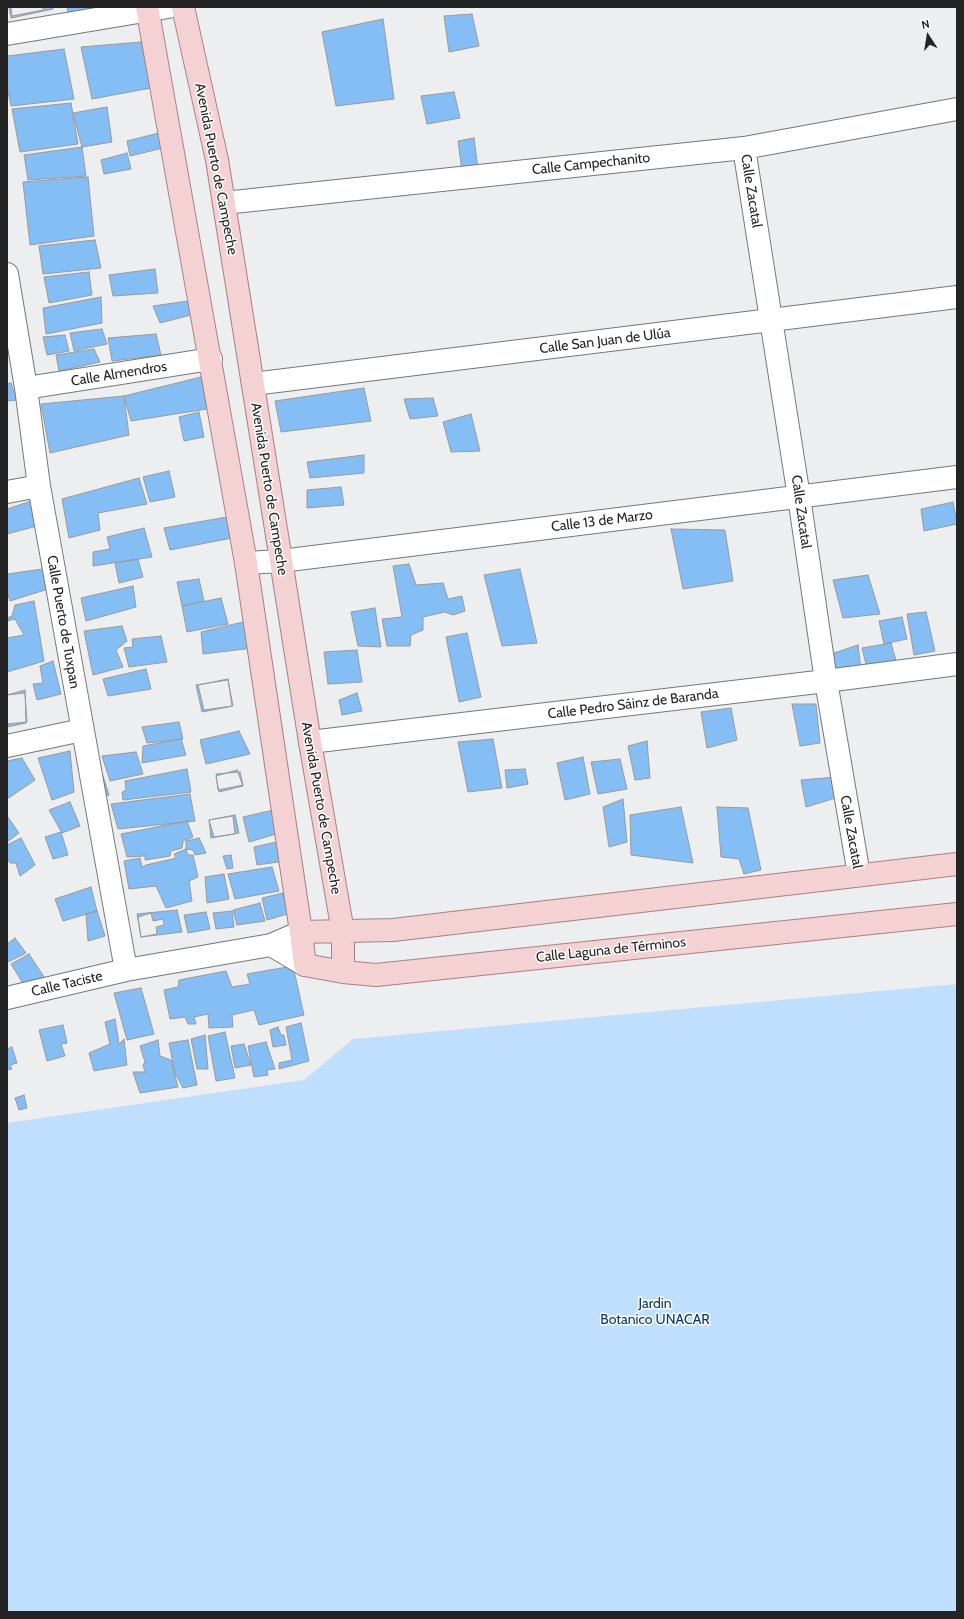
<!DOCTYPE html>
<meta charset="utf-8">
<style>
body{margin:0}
#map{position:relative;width:964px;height:1619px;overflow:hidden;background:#eceeef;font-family:Cabin,sans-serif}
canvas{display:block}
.frame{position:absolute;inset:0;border:8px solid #242425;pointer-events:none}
.north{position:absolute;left:908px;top:16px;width:40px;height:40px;-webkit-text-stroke:3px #fff;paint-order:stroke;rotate:348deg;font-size:11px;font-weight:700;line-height:16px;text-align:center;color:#242425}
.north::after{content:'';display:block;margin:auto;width:14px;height:18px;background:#242425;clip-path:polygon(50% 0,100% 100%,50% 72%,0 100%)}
</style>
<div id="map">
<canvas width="964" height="1619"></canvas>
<div class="frame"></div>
<div class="north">N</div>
</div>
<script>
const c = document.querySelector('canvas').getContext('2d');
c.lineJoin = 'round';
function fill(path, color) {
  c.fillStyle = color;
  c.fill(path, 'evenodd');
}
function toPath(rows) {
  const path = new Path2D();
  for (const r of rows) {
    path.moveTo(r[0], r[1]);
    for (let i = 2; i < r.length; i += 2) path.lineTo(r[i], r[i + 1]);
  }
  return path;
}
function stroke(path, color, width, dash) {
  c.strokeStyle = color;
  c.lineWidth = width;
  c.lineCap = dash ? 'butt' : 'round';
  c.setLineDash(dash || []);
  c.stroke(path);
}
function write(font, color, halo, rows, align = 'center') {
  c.font = font + ' Cabin,sans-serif';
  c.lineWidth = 3;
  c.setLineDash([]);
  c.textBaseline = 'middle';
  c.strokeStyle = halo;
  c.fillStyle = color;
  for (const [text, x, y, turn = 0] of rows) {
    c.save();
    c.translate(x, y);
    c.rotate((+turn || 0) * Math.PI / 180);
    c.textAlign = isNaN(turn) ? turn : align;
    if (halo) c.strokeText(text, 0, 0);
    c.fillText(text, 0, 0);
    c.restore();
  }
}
fill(toPath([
 [957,984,957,1612,7,1612,7,1123,304,1080,353,1039]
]), '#c0defd');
const building = toPath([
 [9,7,53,7,53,9,11,18,9,7],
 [11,7,43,7,43,10,12,16,11,7],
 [67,7,94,7,95,11,69,17,67,7],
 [472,14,479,46,449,52,444,16,472,14],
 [383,19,394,99,336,106,322,32,383,19],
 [141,42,151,88,92,99,81,47,141,42],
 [64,49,74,99,11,106,7,87,7,56,64,49],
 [454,92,460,118,427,124,421,96,454,92],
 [71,103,78,144,20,152,12,109,71,103],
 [107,107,112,142,82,147,73,113,107,107],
 [159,133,163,148,130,156,127,141,159,133],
 [474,138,478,169,462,171,458,141,474,138],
 [82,147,86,176,28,180,24,155,82,147],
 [127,153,131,169,104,174,101,160,127,153],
 [88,177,94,236,30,245,23,182,88,177],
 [95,240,101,268,43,274,39,246,95,240],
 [155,269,158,293,113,296,109,275,155,269],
 [89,272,92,295,49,303,44,277,89,272],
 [101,297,102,323,46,334,43,308,101,297],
 [188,301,191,315,160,323,153,306,188,301],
 [102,329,107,344,74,351,70,333,102,329],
 [156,334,161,355,112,361,108,338,156,334],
 [65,335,69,351,47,355,43,337,65,335],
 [94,349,100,362,59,371,56,355,94,349],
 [201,377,207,409,131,421,124,396,201,377],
 [11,383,17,400,7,401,7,384,11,383],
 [364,388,371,421,281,432,275,401,364,388],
 [124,396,129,435,50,453,41,404,124,396],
 [433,398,438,416,410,419,404,399,433,398],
 [199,412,204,437,184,441,179,417,199,412],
 [471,414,480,451,451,452,443,422,471,414],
 [364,455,364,473,310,478,307,462,364,455],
 [169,471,175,497,150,502,143,477,169,471],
 [139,478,147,504,98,513,100,530,69,538,62,499,139,478],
 [341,487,344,505,307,508,307,490,341,487],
 [31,501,37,526,7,534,7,509,31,501],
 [953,502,957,524,924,531,921,509,953,502],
 [227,517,232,538,170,550,164,528,227,517],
 [144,528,152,557,93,566,93,552,110,549,107,537,144,528],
 [671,529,725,530,733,581,683,589,671,529],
 [138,559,143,577,119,583,115,563,138,559],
 [409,564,416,585,443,583,448,599,462,596,465,611,453,615,445,612,423,617,423,630,411,635,410,646,387,646,382,619,402,617,393,566,409,564],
 [43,569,48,589,10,601,7,592,7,574,43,569],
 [520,569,537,643,502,646,484,575,520,569],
 [868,575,880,614,843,618,833,580,868,575],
 [199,579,204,601,182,606,177,582,199,579],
 [133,586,136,607,86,621,81,598,133,586],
 [221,598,228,624,187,632,182,606,221,598],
 [34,601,44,661,7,672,7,618,12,616,15,605,34,601],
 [375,608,381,647,358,646,351,612,375,608],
 [926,612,935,651,914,655,907,614,926,612],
 [902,617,907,639,884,644,879,621,902,617],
 [15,619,24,635,7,638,7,621,15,619],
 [247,621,253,648,203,654,201,632,247,621],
 [122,626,127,641,116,650,123,667,93,675,84,631,122,626],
 [467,633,481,697,459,702,446,637,467,633],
 [161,636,167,662,129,667,124,648,133,647,132,639,161,636],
 [891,643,898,668,868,673,862,648,891,643],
 [858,645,861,670,832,675,828,655,858,645],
 [357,650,362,682,328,684,324,652,357,650],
 [53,661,61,694,37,700,33,684,43,683,40,666,53,661],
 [146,669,151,689,108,696,103,679,146,669],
 [228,679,232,706,204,710,198,685,228,679],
 [228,680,233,706,202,712,196,685,228,680],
 [25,690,26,723,7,727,7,695,25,690],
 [25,693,27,722,7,724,7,695,25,693],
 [357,693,362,711,342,715,339,700,357,693],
 [792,704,816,704,820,743,800,746,792,704],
 [731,708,737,740,707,748,701,712,731,708],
 [179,722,183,739,147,743,142,727,179,722],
 [239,731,250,754,206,764,200,740,239,731],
 [181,739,186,755,142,763,143,746,181,739],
 [493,739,502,788,468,792,458,742,493,739],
 [647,741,650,778,635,780,628,746,647,741],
 [70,751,74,792,52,800,38,758,70,751],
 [136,752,143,774,110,781,102,756,136,752],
 [583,757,590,794,565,800,557,763,583,757],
 [22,758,35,780,7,799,7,761,22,758],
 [620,759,627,789,598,794,591,762,620,759],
 [187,769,191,792,123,800,122,792,126,790,125,781,187,769],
 [525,769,528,784,507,788,505,770,525,769],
 [237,770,243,786,219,792,216,776,237,770],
 [240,772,243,785,218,790,216,774,240,772],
 [103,776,109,795,100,797,96,777,103,776],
 [836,777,839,797,806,807,801,780,836,777],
 [190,794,195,821,118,829,111,804,190,794],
 [623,799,627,842,609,847,603,807,623,799],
 [70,802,80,826,62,833,49,810,70,802],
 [681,807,693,863,631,855,630,815,681,807],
 [717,807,748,808,761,870,744,874,739,859,721,857,717,807],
 [273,810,279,833,249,842,243,817,273,810],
 [235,815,239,833,211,838,209,820,235,815],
 [7,816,19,833,7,842,7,816],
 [233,816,235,834,214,837,209,820,233,816],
 [187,821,193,837,183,841,182,848,171,851,170,856,145,860,145,856,127,857,121,834,187,821],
 [61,832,68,855,53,859,45,837,61,832],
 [21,838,35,865,20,876,16,863,10,863,7,858,7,845,21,838],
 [199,838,206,853,195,855,193,850,186,849,186,841,199,838],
 [281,841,285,861,257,865,254,847,281,841],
 [186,849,188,855,193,855,198,877,189,881,192,901,166,908,156,886,129,889,124,861,140,858,142,867,146,865,176,858,174,854,186,849],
 [231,855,233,868,227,869,223,856,231,855],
 [272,867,279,891,235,899,228,874,272,867],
 [224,874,229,899,207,903,205,877,224,874],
 [91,887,97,911,63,921,55,899,91,887],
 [283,893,287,914,267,920,262,898,283,893],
 [260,903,265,921,237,925,233,910,260,903],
 [177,910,182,932,141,937,137,914,177,910],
 [97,911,105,936,88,941,86,914,97,911],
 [232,911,234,927,216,929,213,913,232,911],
 [206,912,210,929,188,933,184,915,206,912],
 [151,913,153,921,163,919,164,925,156,927,157,934,141,937,138,917,151,913],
 [15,938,26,953,8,962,7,960,7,944,15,938],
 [29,954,46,980,27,990,11,964,29,954],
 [293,966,304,1015,259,1025,254,1010,232,1015,233,1027,209,1028,208,1014,194,1017,196,1024,188,1024,185,1017,170,1019,164,990,178,987,179,980,226,971,232,987,250,984,247,974,293,966],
 [141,988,154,1034,127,1040,114,993,141,988],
 [115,1019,119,1044,124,1039,127,1065,94,1071,89,1053,110,1044,105,1022,115,1019],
 [301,1023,309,1061,279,1069,279,1063,292,1060,286,1027,301,1023],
 [63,1025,67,1043,61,1044,65,1056,47,1061,39,1030,63,1025],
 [278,1027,281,1035,284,1035,286,1045,273,1047,270,1030,278,1027],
 [225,1032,235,1078,216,1081,208,1036,225,1032],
 [205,1035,208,1069,197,1069,191,1039,205,1035],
 [158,1040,160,1056,171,1060,178,1087,140,1093,133,1072,145,1072,143,1065,145,1062,140,1046,158,1040],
 [188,1040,197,1085,183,1088,175,1073,169,1043,188,1040],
 [266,1042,275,1069,267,1070,268,1075,254,1077,248,1046,266,1042],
 [244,1044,251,1065,235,1068,231,1046,244,1044],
 [12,1047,17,1063,10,1065,12,1069,7,1070,7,1049,12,1047],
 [24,1095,27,1108,19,1110,15,1098,24,1095]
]);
fill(building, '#85bef5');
stroke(building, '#999a9c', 1);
const minor = toPath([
 [7,34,168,7],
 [744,148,799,497,826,681,859,875],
 [224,203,744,148,957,109],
 [7,274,26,388,39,486,126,970],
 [253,384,957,297],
 [26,388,211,359],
 [7,492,39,486],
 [246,563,281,561,957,477],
 [310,742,826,681,957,664],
 [7,746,82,730],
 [271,945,305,965],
 [7,998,126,970,271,945,301,932]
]);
const major = toPath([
 [147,7,246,563,301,932,305,965,343,972,376,975,957,914],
 [183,7,217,160,310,742,343,932,343,972],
 [301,932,393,930,957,864]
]);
stroke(minor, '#757778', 24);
stroke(major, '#a78083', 24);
stroke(minor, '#fff', 22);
stroke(major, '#f4d1d3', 22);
write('14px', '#242425', '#fff', [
 ["Calle Campechanito",591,164,-6],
 ["Avenida Puerto de Campeche",216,169,79],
 ["Calle Zacatal",751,191,81],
 ["Calle San Juan de Ulúa",605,341,-7],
 ["Calle Almendros",119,374,-9],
 ["Avenida Puerto de Campeche",269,489,81],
 ["Calle Zacatal",801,512,82],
 ["Calle 13 de Marzo",602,521,-7],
 ["Calle Puerto de Tuxpan",63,622,80],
 ["Calle Pedro Sáinz de Baranda",633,704,-7],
 ["Avenida Puerto de Campeche",321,808,80],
 ["Calle Zacatal",851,832,80],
 ["Calle Laguna de Términos",611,950,-6],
 ["Calle Taciste",67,984,-13]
]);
write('14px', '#013b66', '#fff', [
 ["Jardin",655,1304],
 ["Botanico UNACAR",655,1320]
]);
</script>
